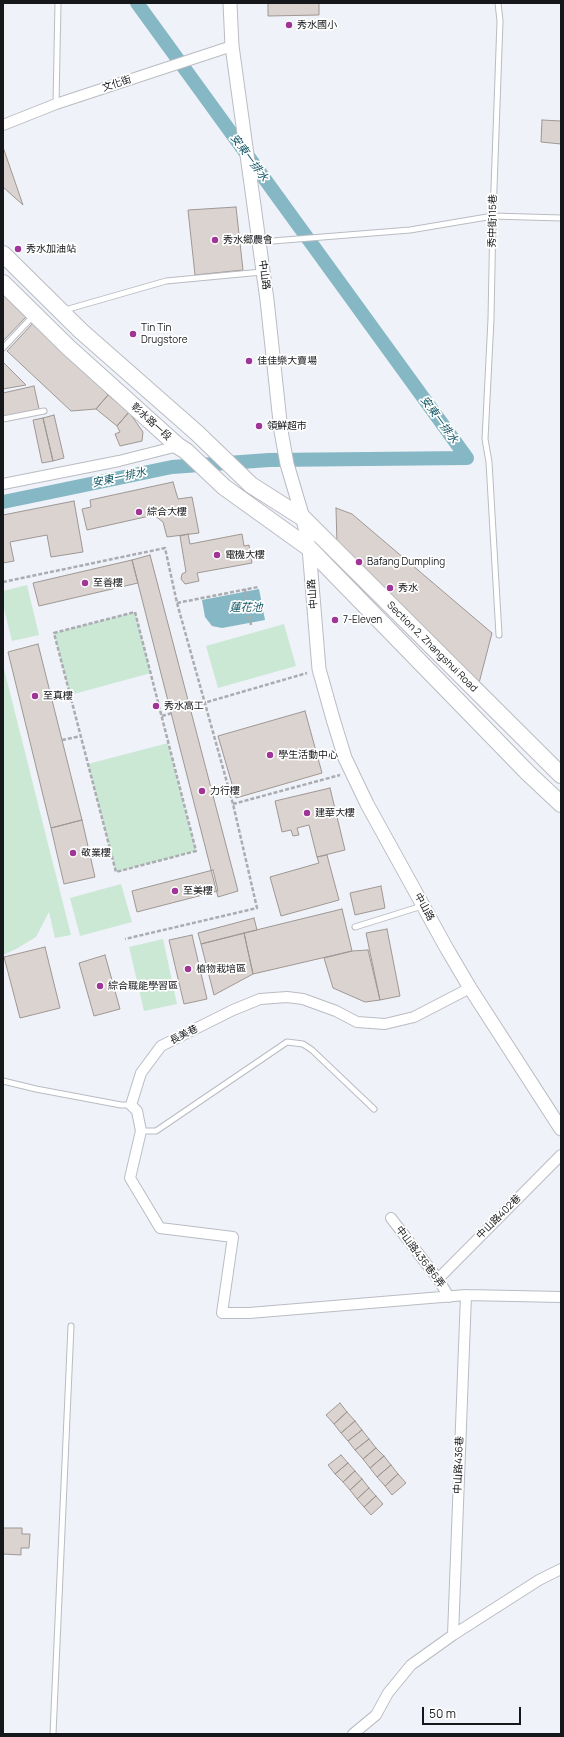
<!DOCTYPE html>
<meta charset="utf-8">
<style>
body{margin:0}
#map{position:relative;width:564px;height:1737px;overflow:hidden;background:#eff2f8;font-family:Manrope,sans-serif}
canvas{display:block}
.frame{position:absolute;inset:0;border:4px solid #16171a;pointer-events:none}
.scale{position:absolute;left:422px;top:1707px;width:99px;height:18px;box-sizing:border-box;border:2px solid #16171a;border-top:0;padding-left:5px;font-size:12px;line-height:14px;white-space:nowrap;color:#16171a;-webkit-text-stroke:3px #fff;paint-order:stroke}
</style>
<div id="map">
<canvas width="564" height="1737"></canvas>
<div class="frame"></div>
<div class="scale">50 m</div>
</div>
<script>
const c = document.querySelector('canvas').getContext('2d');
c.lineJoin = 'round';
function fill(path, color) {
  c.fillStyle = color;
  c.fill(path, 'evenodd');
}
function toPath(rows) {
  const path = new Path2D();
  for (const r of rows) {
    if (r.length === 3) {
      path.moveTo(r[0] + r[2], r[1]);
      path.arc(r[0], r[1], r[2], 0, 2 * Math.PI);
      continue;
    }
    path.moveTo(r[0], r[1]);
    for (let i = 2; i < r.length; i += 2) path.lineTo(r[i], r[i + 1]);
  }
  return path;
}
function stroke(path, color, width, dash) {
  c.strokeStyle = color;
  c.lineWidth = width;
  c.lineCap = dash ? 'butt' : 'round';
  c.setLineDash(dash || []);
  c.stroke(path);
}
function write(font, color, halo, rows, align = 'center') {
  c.font = font + ' Manrope,"Noto Sans TC",sans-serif';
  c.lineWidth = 3.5;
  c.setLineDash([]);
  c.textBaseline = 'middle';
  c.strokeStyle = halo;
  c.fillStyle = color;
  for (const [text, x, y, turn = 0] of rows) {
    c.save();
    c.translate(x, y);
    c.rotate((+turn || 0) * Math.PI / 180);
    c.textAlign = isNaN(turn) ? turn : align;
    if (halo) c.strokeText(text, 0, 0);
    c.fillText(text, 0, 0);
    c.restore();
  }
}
fill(toPath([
 [27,585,39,635,12,641,3,605,3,591],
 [135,612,151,673,70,695,54,633],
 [284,624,296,666,218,688,206,646],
 [3,669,4,669,71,935,55,938,49,912,36,937,16,949,3,955],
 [168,743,196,851,116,872,88,764],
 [121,884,132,922,80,936,70,898],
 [163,939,177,1004,144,1011,129,947]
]), '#cbe8d5');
fill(toPath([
 [259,589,265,620,222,628,212,626,205,617,202,600]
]), '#85b7c4');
stroke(toPath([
 [3,502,172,467,269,460,467,458,137,3]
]), '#85b7c4', 14);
const building = toPath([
 [268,3,319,3,319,15,268,16,268,3],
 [542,120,561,121,561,144,541,142,542,120],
 [3,147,23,205,3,187,3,147],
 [236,207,243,270,195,275,188,210,236,207],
 [3,295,26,317,3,341,3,295],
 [35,321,108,395,96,409,71,411,7,351,35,321],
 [3,362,26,385,3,389,3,362],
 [34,386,39,409,3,417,3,393,34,386],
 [108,395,129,412,117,426,96,409,108,395],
 [129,412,143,432,142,441,120,446,115,434,120,432,117,426,129,412],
 [54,415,64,458,53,461,43,418,54,415],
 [43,418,53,461,42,463,33,420,43,418],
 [173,482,178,499,192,497,199,533,167,537,163,522,154,515,87,530,82,509,91,507,90,500,173,482],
 [74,501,83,552,51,557,47,535,10,542,14,561,3,563,3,515,74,501],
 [336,508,352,514,492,633,479,683,337,545,336,508],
 [188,534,190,544,242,534,244,546,249,545,252,563,197,573,199,581,185,584,181,579,182,574,186,572,180,536,188,534],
 [150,555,238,891,218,897,132,560,150,555],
 [132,560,138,583,39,606,33,583,132,560],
 [248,606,4],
 [38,644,82,820,51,828,8,652,38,644],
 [305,711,322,773,236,798,218,736,305,711],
 [330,788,345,850,317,857,309,825,297,828,299,835,293,836,291,830,282,832,275,801,330,788],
 [82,820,95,877,64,884,51,828,82,820],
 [327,855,339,900,281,916,270,877,319,863,317,857,327,855],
 [213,870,218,891,137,912,132,891,213,870],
 [381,886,385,908,355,915,350,893,381,886],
 [342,909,352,951,253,974,244,933,342,909],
 [254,918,257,930,201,944,198,933,254,918],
 [387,929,400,996,380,1000,366,933,387,929],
 [244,933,253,974,214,995,201,944,244,933],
 [192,935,207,999,184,1004,169,940,192,935],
 [45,947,60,1008,20,1018,4,957,45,947],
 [368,950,380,1000,365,1002,333,988,324,958,352,951,368,950],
 [105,955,120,1009,94,1016,79,963,105,955],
 [340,1403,347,1412,334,1424,326,1415,340,1403],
 [347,1412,355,1421,341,1433,334,1424,347,1412],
 [355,1421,362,1430,348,1441,341,1433,355,1421],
 [362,1430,369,1439,355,1450,348,1441,362,1430],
 [369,1439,376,1448,363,1459,355,1450,369,1439],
 [376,1448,384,1456,370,1468,363,1459,376,1448],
 [341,1455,348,1463,335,1474,328,1465,341,1455],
 [384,1456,391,1465,377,1477,370,1468,384,1456],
 [348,1463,355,1471,343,1482,335,1474,348,1463],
 [391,1465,398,1474,385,1486,377,1477,391,1465],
 [355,1471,362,1479,350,1490,343,1482,355,1471],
 [398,1474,406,1483,392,1495,385,1486,398,1474],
 [362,1479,369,1488,357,1499,350,1490,362,1479],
 [369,1488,376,1496,364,1507,357,1499,369,1488],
 [376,1496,383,1504,371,1515,364,1507,376,1496],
 [3,1528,22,1528,22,1534,30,1534,29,1548,21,1548,21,1555,3,1554,3,1528]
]);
fill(building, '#dad3cf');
stroke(building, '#9e9794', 1);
const service = toPath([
 [498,3,500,21,493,216,491,319,485,439,489,462,499,635],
 [56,104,58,3],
 [260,242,410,230,493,216,561,218],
 [65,310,166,281,262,272],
 [3,348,34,315],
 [3,419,44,411],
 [355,927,422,906],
 [3,1081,36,1089,121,1105,131,1105],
 [141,1131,156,1131,287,1042,303,1044,312,1050,374,1109],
 [53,1734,71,1326]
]);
const minor = toPath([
 [3,125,56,104,232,46],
 [3,484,119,461,178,446],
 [470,988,414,1017,385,1024,357,1022,336,1011,303,999,287,997,260,999,233,1010,161,1046,141,1073,131,1105,137,1111,141,1131,130,1178,160,1228,233,1237,222,1313,249,1313,466,1295,561,1297],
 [391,1218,438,1279,449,1297],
 [438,1279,561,1155],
 [453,1635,466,1295],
 [353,1734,376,1715,388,1693,411,1665,453,1635,539,1580,561,1569]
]);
const tertiary = toPath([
 [230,3,232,46,267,300,281,431,287,464,303,518,309,548,319,669,333,719,345,758,367,804,447,949,470,988,561,1129]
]);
const primary = toPath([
 [3,254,81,331,197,433,251,485,303,518,561,775],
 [3,283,68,347,178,446,186,451,224,487,309,548,528,773,561,804]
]);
stroke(service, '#babcc3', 7);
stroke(minor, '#babcc3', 12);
stroke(tertiary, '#babcc3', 15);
stroke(primary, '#babcc3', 18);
stroke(toPath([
 [3,582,165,548,177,603,233,804,257,908,125,939],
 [245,589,247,602],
 [177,603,258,587],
 [248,610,251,625],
 [135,612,196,851,116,872,54,633,135,612],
 [190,707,307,673],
 [162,716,172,713],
 [62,740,81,736],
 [233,804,340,775]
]), '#aaacb1', 2.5, [4, 2]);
stroke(service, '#fff', 5);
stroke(minor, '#fff', 10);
stroke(tertiary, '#fff', 13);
stroke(primary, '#fff', 16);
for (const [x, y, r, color] of [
 [289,25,4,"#9f3597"],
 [215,240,4,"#9f3597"],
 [18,249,4,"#9f3597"],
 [133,334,4,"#9f3597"],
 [249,361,4,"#9f3597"],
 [259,426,4,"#9f3597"],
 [139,512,4,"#9f3597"],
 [217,555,4,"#9f3597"],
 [359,562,4,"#9f3597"],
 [85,583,4,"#9f3597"],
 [390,588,4,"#9f3597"],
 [335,620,4,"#9f3597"],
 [35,696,4,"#9f3597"],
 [156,706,4,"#9f3597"],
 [270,755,4,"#9f3597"],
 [202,791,4,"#9f3597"],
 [307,813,4,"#9f3597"],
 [73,853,4,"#9f3597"],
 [175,891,4,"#9f3597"],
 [188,969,4,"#9f3597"],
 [100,986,4,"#9f3597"]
]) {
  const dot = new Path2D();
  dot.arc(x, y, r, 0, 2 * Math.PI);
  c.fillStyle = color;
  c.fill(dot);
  stroke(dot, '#fff', 1.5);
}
write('10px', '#16171a', '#fff', [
 ["秀水國小",297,25],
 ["秀水鄉農會",223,240],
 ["秀水加油站",26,249],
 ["Tin Tin",141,328],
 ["Drugstore",141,340],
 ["佳佳樂大賣場",257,361],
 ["領鮮超市",267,426],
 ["綜合大樓",147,512],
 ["電機大樓",225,555],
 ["Bafang Dumpling",367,562],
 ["至善樓",93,583],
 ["秀水",398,588],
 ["7-Eleven",343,620],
 ["至真樓",43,696],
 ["秀水高工",164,706],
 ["學生活動中心",278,755],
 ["力行樓",210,791],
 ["建華大樓",315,813],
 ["敬業樓",81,853],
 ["至美樓",183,891],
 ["植物栽培區",196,969],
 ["綜合職能學習區",108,986]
], 'left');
write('10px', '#16171a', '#fff', [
 ["文化街",117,84,-18],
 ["秀中街115巷",493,221,-89],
 ["中山路",264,275,82],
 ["彰水路一段",151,422,42],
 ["中山路",313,594,-95],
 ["Section 2, Zhangshui Road",432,647,45],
 ["中山路",424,907,61],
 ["長美巷",184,1035,-27],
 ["中山路402巷",499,1217,-45],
 ["中山路436巷6弄",420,1257,53],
 ["中山路436巷",459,1465,-88]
]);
write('italic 11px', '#0f5564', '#fff', [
 ["安東一排水",249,158,54],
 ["安東一排水",439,420,54],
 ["安東一排水",119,478,-12],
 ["蓮花池",246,608]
]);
</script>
